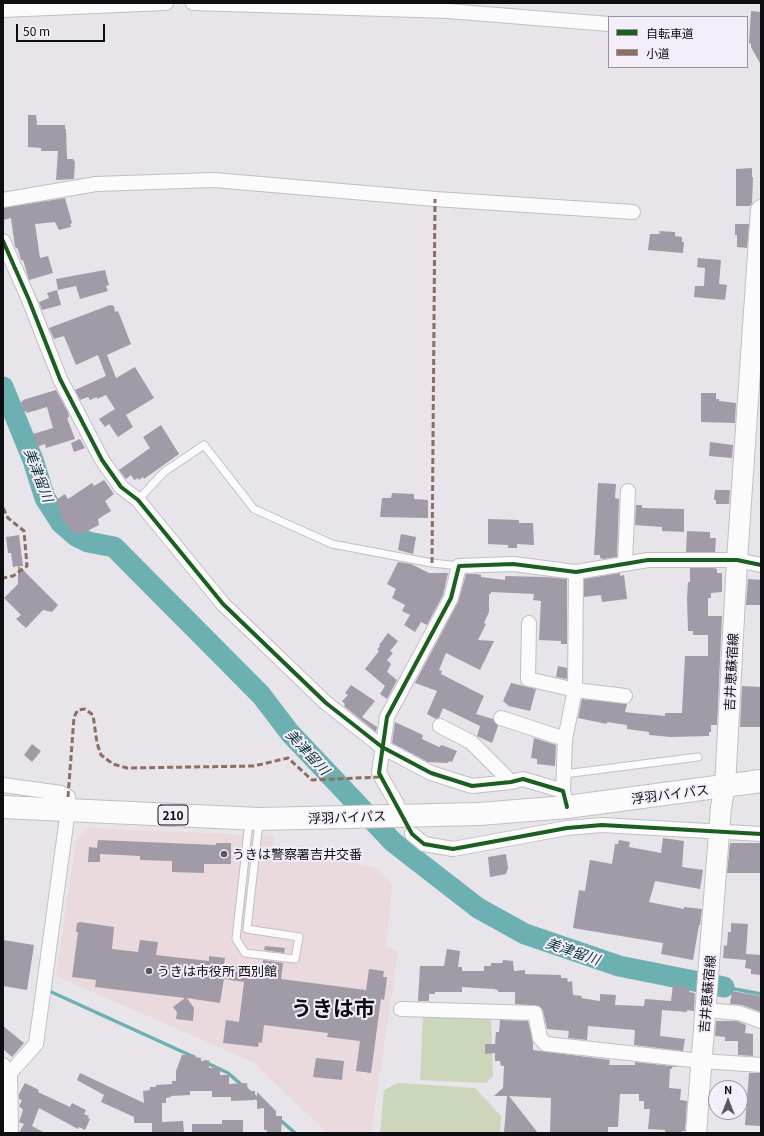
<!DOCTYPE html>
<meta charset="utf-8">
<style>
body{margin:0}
#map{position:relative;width:764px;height:1136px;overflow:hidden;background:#e7e4ea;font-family:Georgia,"Noto Sans JP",serif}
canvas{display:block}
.frame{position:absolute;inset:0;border:4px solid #0e0d11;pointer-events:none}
.legend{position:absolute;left:608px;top:16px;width:140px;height:52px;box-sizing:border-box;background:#f3eefa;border:1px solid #97949d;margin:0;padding:5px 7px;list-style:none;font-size:12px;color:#0e0d11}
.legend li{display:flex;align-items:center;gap:8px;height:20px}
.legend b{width:20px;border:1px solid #97949d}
.north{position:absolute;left:708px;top:1080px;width:40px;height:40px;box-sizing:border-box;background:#f3eefa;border:1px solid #97949d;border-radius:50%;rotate:0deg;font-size:11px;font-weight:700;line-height:16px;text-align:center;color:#0e0d11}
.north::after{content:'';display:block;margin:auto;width:14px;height:18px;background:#5a585d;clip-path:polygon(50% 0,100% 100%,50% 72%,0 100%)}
.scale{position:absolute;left:16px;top:24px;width:89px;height:18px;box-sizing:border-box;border:2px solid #0e0d11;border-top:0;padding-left:5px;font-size:12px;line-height:14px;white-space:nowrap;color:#0e0d11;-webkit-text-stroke:3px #f3eefa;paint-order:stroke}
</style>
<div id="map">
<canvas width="764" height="1136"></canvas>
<div class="frame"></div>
<ul class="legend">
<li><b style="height:5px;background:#1b5e20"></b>自転車道</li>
<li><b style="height:5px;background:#8d6e63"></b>小道</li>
</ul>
<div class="north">N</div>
<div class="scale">50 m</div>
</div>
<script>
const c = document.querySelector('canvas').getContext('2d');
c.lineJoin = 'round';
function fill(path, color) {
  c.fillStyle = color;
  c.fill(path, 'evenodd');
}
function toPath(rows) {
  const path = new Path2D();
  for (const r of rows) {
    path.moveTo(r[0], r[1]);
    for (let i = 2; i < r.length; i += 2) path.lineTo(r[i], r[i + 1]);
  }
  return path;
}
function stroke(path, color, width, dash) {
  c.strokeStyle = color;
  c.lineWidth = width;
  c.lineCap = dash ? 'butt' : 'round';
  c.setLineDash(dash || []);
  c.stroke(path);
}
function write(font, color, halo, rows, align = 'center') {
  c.font = font + ' Georgia,"Noto Sans JP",serif';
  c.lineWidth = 4;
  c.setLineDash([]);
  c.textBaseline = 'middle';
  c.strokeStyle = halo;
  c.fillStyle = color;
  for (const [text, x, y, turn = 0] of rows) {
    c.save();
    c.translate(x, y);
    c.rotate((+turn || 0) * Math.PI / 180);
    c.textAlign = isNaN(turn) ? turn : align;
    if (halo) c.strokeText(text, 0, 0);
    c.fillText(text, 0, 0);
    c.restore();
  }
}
fill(toPath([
 [88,828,275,836,273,853,373,866,392,884,386,948,398,951,371,1133,327,1133,253,1062,56,976,76,841]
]), '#eadadd');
fill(toPath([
 [423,1015,491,1016,493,1076,486,1083,420,1080],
 [398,1083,475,1088,501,1116,500,1133,380,1133,384,1090]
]), '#cbd6ba');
stroke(toPath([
 [724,987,761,994],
 [47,990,194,1057],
 [205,1062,228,1073,260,1101],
 [279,1119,295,1133]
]), '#6db0b2', 3.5);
stroke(toPath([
 [3,387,33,460,45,498,61,523,76,536,88,542,114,547,261,695,290,733,393,842,478,908,525,934,619,966,724,987]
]), '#6db0b2', 21);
fill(toPath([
 [751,11,761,12,761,65,751,47,751,44,749,43],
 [28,115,36,115,37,125,65,125,65,129,66,129,67,159,73,159,75,162,74,179,56,180,58,151,41,151,41,148,28,147],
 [752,168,752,177,753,177,752,203,750,206,736,206,736,169],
 [65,198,72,223,70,224,71,227,59,230,55,222,35,224,40,258,48,256,53,273,29,280,23,260,21,260,18,249,15,247,11,218,3,220,3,208],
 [735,224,749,224,747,248,737,247,737,235,735,235],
 [659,231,675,232,675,236,682,237,682,242,684,242,683,253,648,250,650,234,660,234],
 [698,258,721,260,719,284,727,285,725,300,694,297,695,286,704,286,705,268,697,267],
 [105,270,109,285,106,286,108,291,80,299,76,286,58,290,56,279],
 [57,290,61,305,42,310,39,302,49,298,47,293],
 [110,305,114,306,115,312,118,311,131,344,107,355,116,378,135,367,154,398,126,415,133,427,118,437,109,424,105,427,99,419,115,409,106,395,97,399,97,397,90,400,88,397,80,400,75,390,106,376,98,355,76,365,64,336,54,339,49,328],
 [56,390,68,412,69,417,67,418,75,439,46,448,45,444,37,447,33,434,53,428,47,407,27,413,26,411,24,412,21,403,23,400],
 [701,393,716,393,716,399,719,399,719,401,736,403,735,423,701,422],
 [161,425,179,454,144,479,143,477,139,480,138,478,134,480,131,475,126,479,119,470,150,448,143,437],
 [80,439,85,448,74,452,71,443],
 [710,442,733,445,732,458,709,456],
 [104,480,114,494,105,501,111,511,98,519,99,525,91,529,80,535,78,531,73,534,66,523,63,522,56,500,65,494,68,499,92,483,94,486],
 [598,483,616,484,615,498,619,499,617,557,604,559,600,558,600,555,594,555],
 [715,490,730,490,729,504,716,504,716,500,714,500],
 [392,493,414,494,414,499,428,500,428,518,380,517,382,498,391,498],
 [636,505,642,505,642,508,684,509,684,532,662,531,662,527,635,525],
 [488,519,519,520,519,523,533,523,534,545,517,544,517,548,508,548,508,545,488,544],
 [687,531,710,532,710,538,716,538,715,552,686,552],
 [401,534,416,537,413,554,398,550],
 [19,535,23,566,19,566,58,605,52,612,43,610,26,628,16,619,21,615,4,598,18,584,18,566,13,567,11,553,8,553,6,537],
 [398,562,411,564,429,573,448,573,443,595,427,625,421,622,415,632,404,625,410,615,402,611,405,605,392,598,396,589,387,584],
 [690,568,714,568,717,569,717,573,722,573,722,592,711,593,711,598,708,598,708,616,722,616,717,725,711,725,711,732,709,732,709,736,671,737,649,735,649,732,627,729,627,725,607,722,607,724,578,718,582,699,627,704,625,712,633,713,665,716,665,713,682,713,685,656,708,656,708,635,693,635,693,631,688,631,687,598,688,582,690,582],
 [620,573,620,576,624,575,627,599,602,602,601,595,584,597,584,579],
 [466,574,477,574,481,575,481,577,505,580,505,576,545,577,567,579,567,644,561,644,561,641,539,640,541,601,533,600,534,594,491,592,491,594,489,594,489,612,484,623,486,624,478,640,494,641,480,670,446,653,439,670,442,671,441,674,484,696,476,714,493,719,498,726,492,743,477,736,480,726,443,708,439,718,436,719,427,714,437,691,415,683,458,602],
 [748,579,761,580,761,605,746,605],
 [388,633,398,641,390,651,393,653,387,660,391,664,387,672,397,680,387,699,380,694,385,686,365,669,379,651,377,650,380,646,379,645],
 [558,666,567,668,567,679,556,677],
 [511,683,536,689,530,711,509,706,503,701],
 [351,685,375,701,362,717,377,727,376,732,344,706,345,704,342,701,348,695,345,693],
 [742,686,761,687,761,727,740,727],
 [395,722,423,735,422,739,439,747,442,745,457,751,452,762,449,761,448,763,428,762,392,743],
 [534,738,556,745,555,766,537,764,537,759,531,758],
 [32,744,41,751,32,762,24,755],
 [663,838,684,841,682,867,703,870,700,889,655,881,649,902,684,909,684,907,702,909,700,925,699,925,693,960,661,954,663,943,573,928,579,890,585,891,590,860,612,864,615,844,618,844,619,840,630,842,629,847,661,853],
 [98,840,216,845,216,843,231,843,231,864,204,864,204,873,172,872,172,861,140,860,140,856,100,854,100,862,88,862,89,847,97,848],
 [730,843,761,843,761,873,727,873],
 [506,854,508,868,506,874,490,877,488,857],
 [80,922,114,927,112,949,138,952,140,940,158,942,156,955,209,961,209,956,225,958,224,964,262,968,263,960,283,963,281,979,366,990,369,969,384,971,383,977,387,977,386,986,384,1000,381,999,371,1073,356,1071,360,1041,327,1037,328,1033,264,1025,262,1043,259,1042,258,1047,223,1043,226,1020,239,1022,244,982,224,979,220,1003,187,998,194,1008,193,1021,176,1019,177,1012,173,1007,185,998,95,987,96,980,72,977,78,932,76,932,77,923],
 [731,923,748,924,746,954,761,955,761,975,751,974,751,969,745,968,746,960,723,958,724,945,727,946,728,932,731,932],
 [3,940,34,945,27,990,3,986],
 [265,946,285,948,284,953,264,950],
 [447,949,460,951,458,967,462,967,462,971,484,971,484,966,491,966,491,963,502,963,503,960,513,961,514,971,525,970,525,974,561,975,561,978,567,978,568,982,572,981,573,995,582,996,581,998,600,1001,600,994,616,995,615,1005,644,1006,645,999,671,1001,673,985,690,988,689,992,695,993,694,1011,687,1010,687,1012,662,1010,660,1036,685,1039,683,1051,634,1045,635,1030,588,1026,587,1040,568,1038,569,1031,547,1029,543,1011,539,1006,515,1004,515,992,498,992,498,990,493,989,462,987,462,992,435,992,435,994,429,994,429,1001,418,1001,420,966,444,966],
 [732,991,761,996,761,1012,742,1005,730,1004],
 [500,1020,528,1021,533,1043,533,1050,610,1060,609,1065,635,1065,635,1062,681,1067,672,1067,672,1069,670,1069,669,1088,681,1089,680,1100,687,1101,685,1131,682,1131,682,1133,665,1133,665,1130,648,1129,650,1109,644,1109,644,1101,639,1101,639,1094,620,1094,618,1127,608,1127,608,1133,550,1133,551,1098,509,1096,538,1133,504,1133,507,1096,494,1096,503,1088,504,1066,501,1066,500,1061,495,1061,495,1053,485,1054,485,1044,495,1044,496,1032,499,1032],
 [716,1021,737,1021,746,1025,745,1033,753,1034,753,1056,738,1055,738,1041,725,1041,725,1037,715,1036],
 [3,1026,24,1043,12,1057,3,1049],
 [182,1055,195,1055,195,1057,201,1058,201,1061,209,1060,209,1068,220,1067,220,1075,229,1075,229,1084,247,1083,248,1091,255,1091,255,1100,231,1101,231,1097,212,1097,212,1091,190,1091,190,1095,171,1096,171,1097,166,1098,166,1103,162,1103,162,1122,183,1121,184,1133,152,1133,152,1123,134,1123,134,1117,101,1102,104,1095,77,1080,80,1073,144,1103,143,1091,150,1090,150,1087,156,1087,156,1085,172,1084,172,1081,176,1081,176,1071],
 [316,1058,344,1061,342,1080,313,1077],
 [749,1073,761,1073,761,1126,745,1125],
 [25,1083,39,1090,38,1092,70,1107,72,1103,86,1110,84,1114,89,1116,88,1118,90,1119,85,1130,79,1127,78,1129,39,1108,32,1126,45,1133,19,1133,24,1124,19,1122,23,1110,19,1106,22,1100,19,1099,19,1094],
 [257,1092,276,1111,276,1116,282,1116,281,1133,267,1133,267,1130,264,1130,264,1108,257,1109],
 [222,1120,243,1120,243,1133,192,1133,192,1124,222,1124]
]), '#a19aa7');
const lane = toPath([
 [138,500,164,472,204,445,254,509,332,544,432,563,459,566],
 [564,774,698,757],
 [249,822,236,939,245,953,295,959,299,937,247,929,259,822]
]);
const street = toPath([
 [193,3,448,11,609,24],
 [3,10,166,3],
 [3,200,96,184,214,180,435,199,633,212],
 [3,241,29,300,60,379,102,460,121,487,138,500,223,604,326,703,382,747,431,773,472,786,511,782,523,779,563,791,567,807],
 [625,563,628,491],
 [529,623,528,679,575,690,625,696],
 [501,718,565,739],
 [440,726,471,742,511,782],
 [3,785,61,793,68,797,68,810,36,1044,10,1073],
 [563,791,565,739,575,690,576,572],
 [397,804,379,773,387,717,451,598,459,566,513,564,576,572,648,560,737,560,761,565],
 [412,834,424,844,453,849,567,828,602,825,761,834],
 [401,1009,535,1013,540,1038,546,1044,701,1061,761,1065],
 [705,1010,739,1013,761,1021],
 [3,1065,10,1073,11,1133]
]);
const secondary = toPath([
 [696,1133,721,807,725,787,737,560,761,210]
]);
const highway = toPath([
 [3,807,259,819,479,814,567,807,761,781]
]);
stroke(lane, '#c1bfc4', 9);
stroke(street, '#c1bfc4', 16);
stroke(secondary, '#c1bfc4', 22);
stroke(highway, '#c1bfc4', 24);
stroke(lane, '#fbfbfc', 7);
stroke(street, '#fbfbfc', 14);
stroke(secondary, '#fbfbfc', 20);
stroke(highway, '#fbfbfc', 22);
stroke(toPath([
 [3,508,8,518,24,531,27,566,13,576,3,578],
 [432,563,435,199],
 [68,797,74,717,78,710,85,709,93,715,97,743,101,755,113,764,127,768,254,766,288,758,312,780,381,777]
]), '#8d6e63', 3, [6, 3]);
stroke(toPath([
 [3,241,29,300,60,379,102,460,121,487,138,500,223,604,326,703,382,747,431,773,472,786,511,782,523,779,563,791,567,807],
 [761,565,737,560,648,560,576,572,513,564,459,566,451,598,387,717,379,773,412,834,424,844,453,849,567,828,602,825,761,834]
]), '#1b5e20', 4);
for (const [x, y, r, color] of [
 [224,854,4,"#5a585d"],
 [149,971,4,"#5a585d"]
]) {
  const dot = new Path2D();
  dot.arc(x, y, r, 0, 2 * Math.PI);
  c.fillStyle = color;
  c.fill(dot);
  stroke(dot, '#f3eefa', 1.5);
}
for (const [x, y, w] of [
 [173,815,30]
]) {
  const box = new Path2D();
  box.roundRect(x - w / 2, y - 10, w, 20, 3);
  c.fillStyle = '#f3eefa';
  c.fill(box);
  stroke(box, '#0e0d11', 1);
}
write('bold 12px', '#0e0d11', null, [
 ["210",173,815]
]);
write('13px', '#0e0d11', '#f3eefa', [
 ["吉井恵蘇宿線",731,672,-87],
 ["浮羽バイパス",670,794,-7],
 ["浮羽バイパス",347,817,-2],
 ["吉井恵蘇宿線",707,994,-85]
]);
write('13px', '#0e0d11', '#f3eefa', [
 ["うきは警察署吉井交番",232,854],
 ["うきは市役所 西別館",157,971]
], 'left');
write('italic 14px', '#073536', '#f3eefa', [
 ["美津留川",39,475,69],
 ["美津留川",308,752,47],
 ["美津留川",573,951,19]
]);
write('bold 21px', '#0e0d11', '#f3eefa', [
 ["うきは市",333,1008]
]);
</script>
